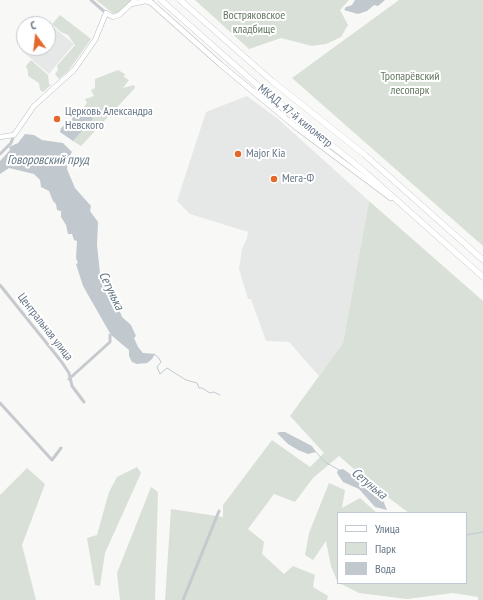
<!DOCTYPE html>
<meta charset="utf-8">
<style>
body{margin:0}
#map{position:relative;width:483px;height:600px;overflow:hidden;background:#f8f8f6;font-family:"PT Sans Narrow",sans-serif}
canvas{display:block}
.legend{position:absolute;left:337px;top:512px;width:130px;height:72px;box-sizing:border-box;background:#fff;border:1px solid #c2c8cf;margin:0;padding:5px 7px;list-style:none;font-size:12px;color:#677687}
.legend li{display:flex;align-items:center;gap:8px;height:20px}
.legend b{width:20px;border:1px solid #c2c8cf}
.north{position:absolute;left:16px;top:16px;width:40px;height:40px;box-sizing:border-box;background:#fff;border:1px solid #c2c8cf;border-radius:50%;rotate:345deg;font-size:11px;font-weight:700;line-height:16px;text-align:center;color:#677687}
.north::after{content:'';display:block;margin:auto;width:14px;height:18px;background:#e4682a;clip-path:polygon(50% 0,100% 100%,50% 72%,0 100%)}
</style>
<div id="map">
<canvas width="483" height="600"></canvas>
<ul class="legend">
<li><b style="height:5px;background:#fff"></b>Улица</li>
<li><b style="height:11px;background:#d9e0d7"></b>Парк</li>
<li><b style="height:11px;background:#c1c9cf"></b>Вода</li>
</ul>
<div class="north">С</div>
</div>
<script>
const c = document.querySelector('canvas').getContext('2d');
c.lineJoin = 'round';
function fill(path, color) {
  c.fillStyle = color;
  c.fill(path, 'evenodd');
}
function toPath(rows) {
  const path = new Path2D();
  for (const r of rows) {
    path.moveTo(r[0], r[1]);
    for (let i = 2; i < r.length; i += 2) path.lineTo(r[i], r[i + 1]);
  }
  return path;
}
function stroke(path, color, width, dash) {
  c.strokeStyle = color;
  c.lineWidth = width;
  c.lineCap = dash ? 'butt' : 'round';
  c.setLineDash(dash || []);
  c.stroke(path);
}
function write(font, color, halo, rows, align = 'center') {
  c.font = font + ' "PT Sans Narrow",sans-serif';
  c.lineWidth = 4;
  c.setLineDash([]);
  c.textBaseline = 'middle';
  c.strokeStyle = halo;
  c.fillStyle = color;
  for (const [text, x, y, turn = 0] of rows) {
    c.save();
    c.translate(x, y);
    c.rotate((+turn || 0) * Math.PI / 180);
    c.textAlign = isNaN(turn) ? turn : align;
    if (halo) c.strokeText(text, 0, 0);
    c.fillText(text, 0, 0);
    c.restore();
  }
}
fill(toPath([
 [47,22,74,44,49,74,22,51,25,48,48,48,48,24,46,24],
 [247,96,278,119,369,201,343,343,319,376,289,342,266,341,251,299,248,299,239,269,242,249,247,238,248,232,190,214,177,201,206,112]
]), '#e6e7e7');
fill(toPath([
 [96,0,132,0,119,12,114,14],
 [195,0,349,0,340,10,348,25,341,37,326,44,312,46,281,38,249,49],
 [399,0,483,0,483,246,292,78],
 [60,15,91,39,69,70,59,79,55,74,58,70,57,66,75,45,68,35,61,32,52,24],
 [31,60,48,75,49,84,51,85,43,92,40,90,39,83,28,76,28,71,26,66],
 [118,70,125,74,124,77,129,80,123,88,134,85,135,88,81,146,73,141,93,119,91,112,95,108,94,107,89,111,83,108,87,103,85,99,94,96,91,90,95,88,95,79],
 [369,201,483,301,483,600,478,600,478,597,453,593,407,599,359,593,339,583,466,583,466,513,409,513,377,489,339,456,313,478,295,502,274,494,248,529,264,542,262,554,284,574,293,566,315,575,313,587,328,596,327,600,165,600,171,509,223,517,223,505,272,440,310,467,324,453,290,416,343,343],
 [137,467,141,473,105,553,100,586,95,585,87,538,97,535,109,492,117,477],
 [27,468,45,484,22,545,36,600,0,600,0,495],
 [329,483,345,490,342,508,360,498,377,513,338,513,338,583,331,566,326,541,313,560,305,555,309,533],
 [151,487,158,492,155,600,120,600,117,573]
]), '#d9e0d7');
fill(toPath([
 [355,0,385,0,378,6,374,5,367,11,358,14,344,10,346,7,352,5],
 [94,107,91,112,93,119,73,141,60,132,61,128,83,108,89,111],
 [25,134,34,135,42,140,63,143,72,152,68,159,67,169,75,188,91,206,90,211,98,222,97,245,100,273,105,280,110,295,115,299,122,317,131,325,136,336,134,338,138,347,143,353,155,354,152,359,147,363,137,364,132,362,129,356,129,350,111,335,83,286,76,264,78,263,76,258,77,241,74,240,72,234,68,234,66,225,61,217,61,211,57,210,56,204,53,201,49,191,41,187,40,180,34,174,9,168,0,174,0,161,10,150,9,147,18,143],
 [280,432,285,432,312,446,316,452,308,454,298,450,288,444,277,433],
 [343,469,356,478,362,478,368,489,376,497,382,498,387,510,375,507,359,489,343,482,337,473,338,470]
]), '#c1c9cf');
stroke(toPath([
 [154,354,158,357,161,362,157,367,160,374,167,368,186,380,197,383,199,388,202,388,210,393,214,392,220,395],
 [315,451,325,462,339,470],
 [466,535,483,532]
]), '#c1c9cf', 1);
const secondary = toPath([
 [132,4,145,1,152,3],
 [0,137,14,135,34,106,74,70,95,40,106,13,113,17,119,15,135,0]
]);
const primary = toPath([
 [148,0,220,64,296,127,391,198]
]);
const highway = toPath([
 [161,0,264,91,365,172,483,277],
 [180,0,272,81,365,155,483,260]
]);
stroke(secondary, '#b8bdc2', 5.5);
stroke(primary, '#b7bbbf', 6);
stroke(highway, '#b7babe', 6);
stroke(toPath([
 [91,0,106,13],
 [0,154,11,143,14,135],
 [0,285,61,361,69,373,72,386,84,402],
 [69,379,110,342,110,335],
 [0,403,52,460,61,448],
 [183,600,219,511]
]), '#c6c9cd', 3);
stroke(secondary, '#fff', 4.5);
stroke(primary, '#fff', 5);
stroke(highway, '#fff', 5.5);
for (const [x, y, r, color] of [
 [57,119,4,"#e4682a"],
 [238,154,4,"#e4682a"],
 [274,179,4,"#e4682a"]
]) {
  const dot = new Path2D();
  dot.arc(x, y, r, 0, 2 * Math.PI);
  c.fillStyle = color;
  c.fill(dot);
  stroke(dot, '#fff', 1.5);
}
write('12px', '#657962', '#fff', [
 ["Востряковское",254,16],
 ["кладбище",254,30],
 ["Тропарёвский",410,77],
 ["лесопарк",410,91]
]);
write('12px', '#677687', '#fff', [
 ["Церковь Александра",65,112],
 ["Невского",65,126],
 ["Major Kia",246,154],
 ["Мега-Ф",282,179]
], 'left');
write('12px', '#677687', '#fff', [
 ["МКАД, 47-й километр",295,116,39],
 ["Центральная улица",45,327,52]
]);
write('italic 13px', '#637783', '#fff', [
 ["Говоровский пруд",48,160],
 ["Сетунька",111,291,64],
 ["Сетунька",369,484,39]
]);
</script>
